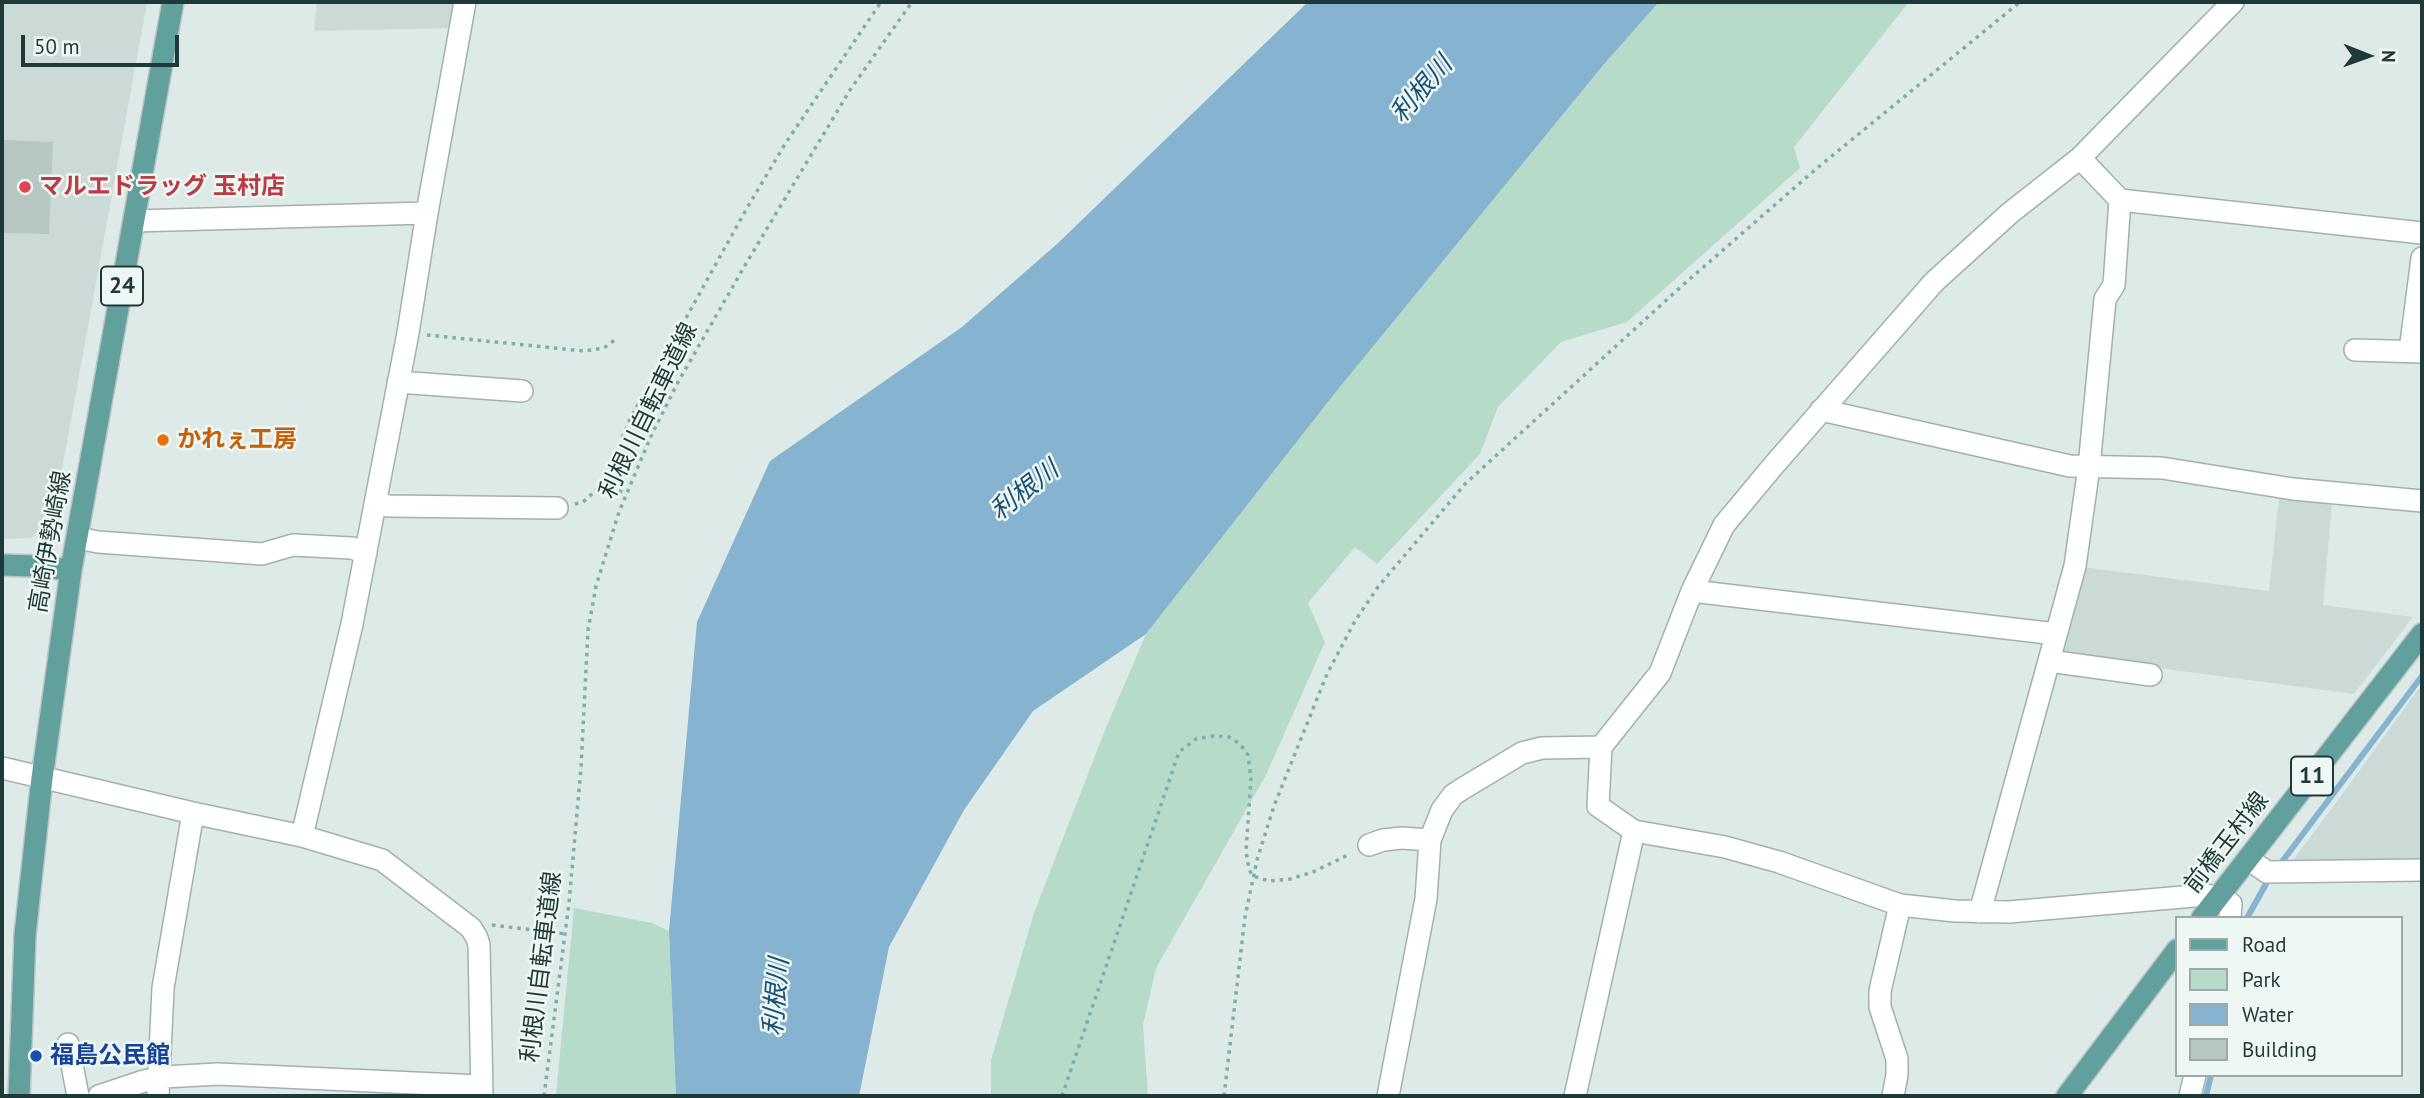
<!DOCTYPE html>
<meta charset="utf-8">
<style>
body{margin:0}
#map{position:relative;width:2424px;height:1098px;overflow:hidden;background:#deeae7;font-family:"PT Sans",sans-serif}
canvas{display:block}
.frame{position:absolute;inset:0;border:4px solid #1f3938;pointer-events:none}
.legend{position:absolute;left:2175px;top:916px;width:228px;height:161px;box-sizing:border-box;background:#eef7f4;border:2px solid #9baba9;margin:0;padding:9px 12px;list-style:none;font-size:21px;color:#1f3938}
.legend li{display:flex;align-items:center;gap:14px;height:35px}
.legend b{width:35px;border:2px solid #9baba9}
.north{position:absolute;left:2333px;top:21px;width:70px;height:70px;-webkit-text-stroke:5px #eef7f4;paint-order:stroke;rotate:91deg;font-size:19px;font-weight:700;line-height:28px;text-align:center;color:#1f3938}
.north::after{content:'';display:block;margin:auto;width:24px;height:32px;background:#1f3938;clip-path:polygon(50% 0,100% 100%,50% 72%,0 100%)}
.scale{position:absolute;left:21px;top:35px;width:158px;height:32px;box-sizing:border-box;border:4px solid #1f3938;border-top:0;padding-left:9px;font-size:21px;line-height:24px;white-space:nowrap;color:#1f3938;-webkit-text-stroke:5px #eef7f4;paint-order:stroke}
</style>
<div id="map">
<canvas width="2424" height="1098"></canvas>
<div class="frame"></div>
<ul class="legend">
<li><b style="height:9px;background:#62a09e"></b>Road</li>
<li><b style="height:19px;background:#b6dcc9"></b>Park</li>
<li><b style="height:19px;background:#85b3d0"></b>Water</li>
<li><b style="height:19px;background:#b6c7c4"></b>Building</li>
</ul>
<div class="north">N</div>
<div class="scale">50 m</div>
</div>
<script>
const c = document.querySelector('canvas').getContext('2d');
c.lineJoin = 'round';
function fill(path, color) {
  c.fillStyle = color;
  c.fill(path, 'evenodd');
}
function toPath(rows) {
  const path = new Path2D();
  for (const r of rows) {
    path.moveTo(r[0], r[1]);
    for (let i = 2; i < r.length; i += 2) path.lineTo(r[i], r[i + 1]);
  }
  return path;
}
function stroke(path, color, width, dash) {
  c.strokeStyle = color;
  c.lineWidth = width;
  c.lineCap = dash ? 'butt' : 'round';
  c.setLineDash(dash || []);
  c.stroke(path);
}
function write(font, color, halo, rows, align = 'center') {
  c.font = font + ' "PT Sans","Noto Sans JP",sans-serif';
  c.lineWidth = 5;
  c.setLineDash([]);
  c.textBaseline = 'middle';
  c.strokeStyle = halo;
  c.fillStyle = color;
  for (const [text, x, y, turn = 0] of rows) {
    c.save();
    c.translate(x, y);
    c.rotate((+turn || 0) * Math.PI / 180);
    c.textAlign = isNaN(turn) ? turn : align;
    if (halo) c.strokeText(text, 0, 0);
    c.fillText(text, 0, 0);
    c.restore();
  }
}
fill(toPath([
 [2,2,147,2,53,519,31,538,2,539],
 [317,2,458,2,453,28,314,31],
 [2279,498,2332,504,2323,605,2413,617,2354,694,2060,655,2082,567,2269,591],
 [2422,684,2422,860,2293,860,2338,800]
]), '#ccdad7');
fill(toPath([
 [1659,2,1909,2,1794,147,1800,168,1627,322,1561,342,1498,407,1480,454,1377,564,1355,547,1308,603,1325,642,1266,775,1156,968,1143,1025,1148,1096,991,1096,991,1060,1034,913,1105,730,1146,634,1335,393,1605,63],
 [574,908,652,923,669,931,676,1096,557,1096,556,1094]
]), '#b6dcc9');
fill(toPath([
 [1308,2,1659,2,1605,63,1335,393,1146,634,1033,711,964,810,889,947,859,1096,676,1096,669,931,697,622,770,461,962,327,1057,244]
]), '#85b3d0');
stroke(toPath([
 [2281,863,2422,676],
 [2247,918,2266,884],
 [2206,1096,2211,1075]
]), '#85b3d0', 6);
fill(toPath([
 [2,140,53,142,49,234,2,233]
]), '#b6c7c4');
const minor = toPath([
 [2080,158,2120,200,2422,233],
 [134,221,427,213],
 [2355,350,2422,352],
 [2410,351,2422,258],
 [398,382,522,391],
 [1821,410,2070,466,2162,468,2293,489,2422,501],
 [375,504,389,506,557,508],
 [78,538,98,542,262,554,293,545,352,548,366,553],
 [1692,591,2056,634],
 [2049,661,2151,675],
 [2,768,193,813,302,836,382,860,471,928,477,938,479,945,482,1096],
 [302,836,352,624,375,504,408,333,427,213,465,2],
 [1369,845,1383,840,1402,838,1430,840],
 [2248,859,2267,872,2422,870],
 [1980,912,2075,566,2089,467,2105,299,2114,285,2120,200],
 [2230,918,2231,904,2218,897,2206,895,2009,912,1955,911,1900,905,1779,862,1725,847,1634,831,1598,806,1601,747,1660,673,1692,591,1724,525,1774,465,1934,282,2010,213,2080,158,2233,2],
 [68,1044,78,1096],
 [99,1096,144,1081,164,1077,218,1074,480,1086],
 [158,1096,163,988,193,813],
 [1388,1096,1426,899,1430,840,1442,810,1453,795,1462,789,1522,753,1542,748,1601,747],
 [1575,1096,1634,831],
 [1893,1096,1897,1075,1897,1059,1880,1007,1880,991,1900,905],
 [2190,1096,2195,1075]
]);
const major = toPath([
 [2,565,34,566,71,570],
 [2202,918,2422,634],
 [19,1096,25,935,42,778,71,570,173,2],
 [2067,1096,2177,950]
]);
stroke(minor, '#a1b1af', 24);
stroke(major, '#bcc4c3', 24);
stroke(toPath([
 [427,335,584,351,604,348,616,339],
 [603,485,627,494],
 [575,504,583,502,602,485,631,417,747,208,785,144,881,2],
 [492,925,566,934],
 [544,1096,569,903,581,768,588,630,596,586,619,512,651,436,677,384,744,267,850,90,912,2],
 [1062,1096,1179,752,1196,739,1213,736,1229,737,1240,744,1248,755,1251,779,1246,851,1249,870,1253,876,1269,881,1290,879,1313,872,1350,854],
 [1224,1096,1245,917,1257,860,1274,806,1327,674,1355,621,1378,587,1465,484,1684,284,1816,169,2020,2]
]), '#7eaeaa', 3.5, [3.5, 5]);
stroke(minor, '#fff', 21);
stroke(major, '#62a09e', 21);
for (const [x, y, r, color] of [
 [25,187,7,"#e0444e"],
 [163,440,7,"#e8710a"],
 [36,1056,7,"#1a4fb4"]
]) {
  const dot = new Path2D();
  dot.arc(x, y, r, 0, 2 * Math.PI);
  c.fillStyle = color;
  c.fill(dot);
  stroke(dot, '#eef7f4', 2.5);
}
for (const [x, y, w] of [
 [122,286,42],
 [2312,776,42]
]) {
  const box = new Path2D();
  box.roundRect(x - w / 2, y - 19.5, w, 39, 5);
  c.fillStyle = '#eef7f4';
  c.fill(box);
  stroke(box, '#1f3938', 2);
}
write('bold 23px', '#1f3938', null, [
 ["24",122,286],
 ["11",2312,776]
]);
write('bold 24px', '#be3a42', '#eef7f4', [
 ["マルエドラッグ 玉村店",39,187]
], 'left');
write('24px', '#1f3938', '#eef7f4', [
 ["利根川自転車道線",649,411,-64],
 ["高崎伊勢崎線",51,542,-80],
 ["前橋玉村線",2227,843,-52],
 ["利根川自転車道線",542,967,-83]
]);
write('bold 24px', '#c56008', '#eef7f4', [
 ["かれぇ工房",177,440]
], 'left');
write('bold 24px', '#164399', '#eef7f4', [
 ["福島公民館",50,1056]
], 'left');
write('italic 26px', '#1a5075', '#eef7f4', [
 ["利根川",1422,90,-49],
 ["利根川",1025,491,-38],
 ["利根川",777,997,-85]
]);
</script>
